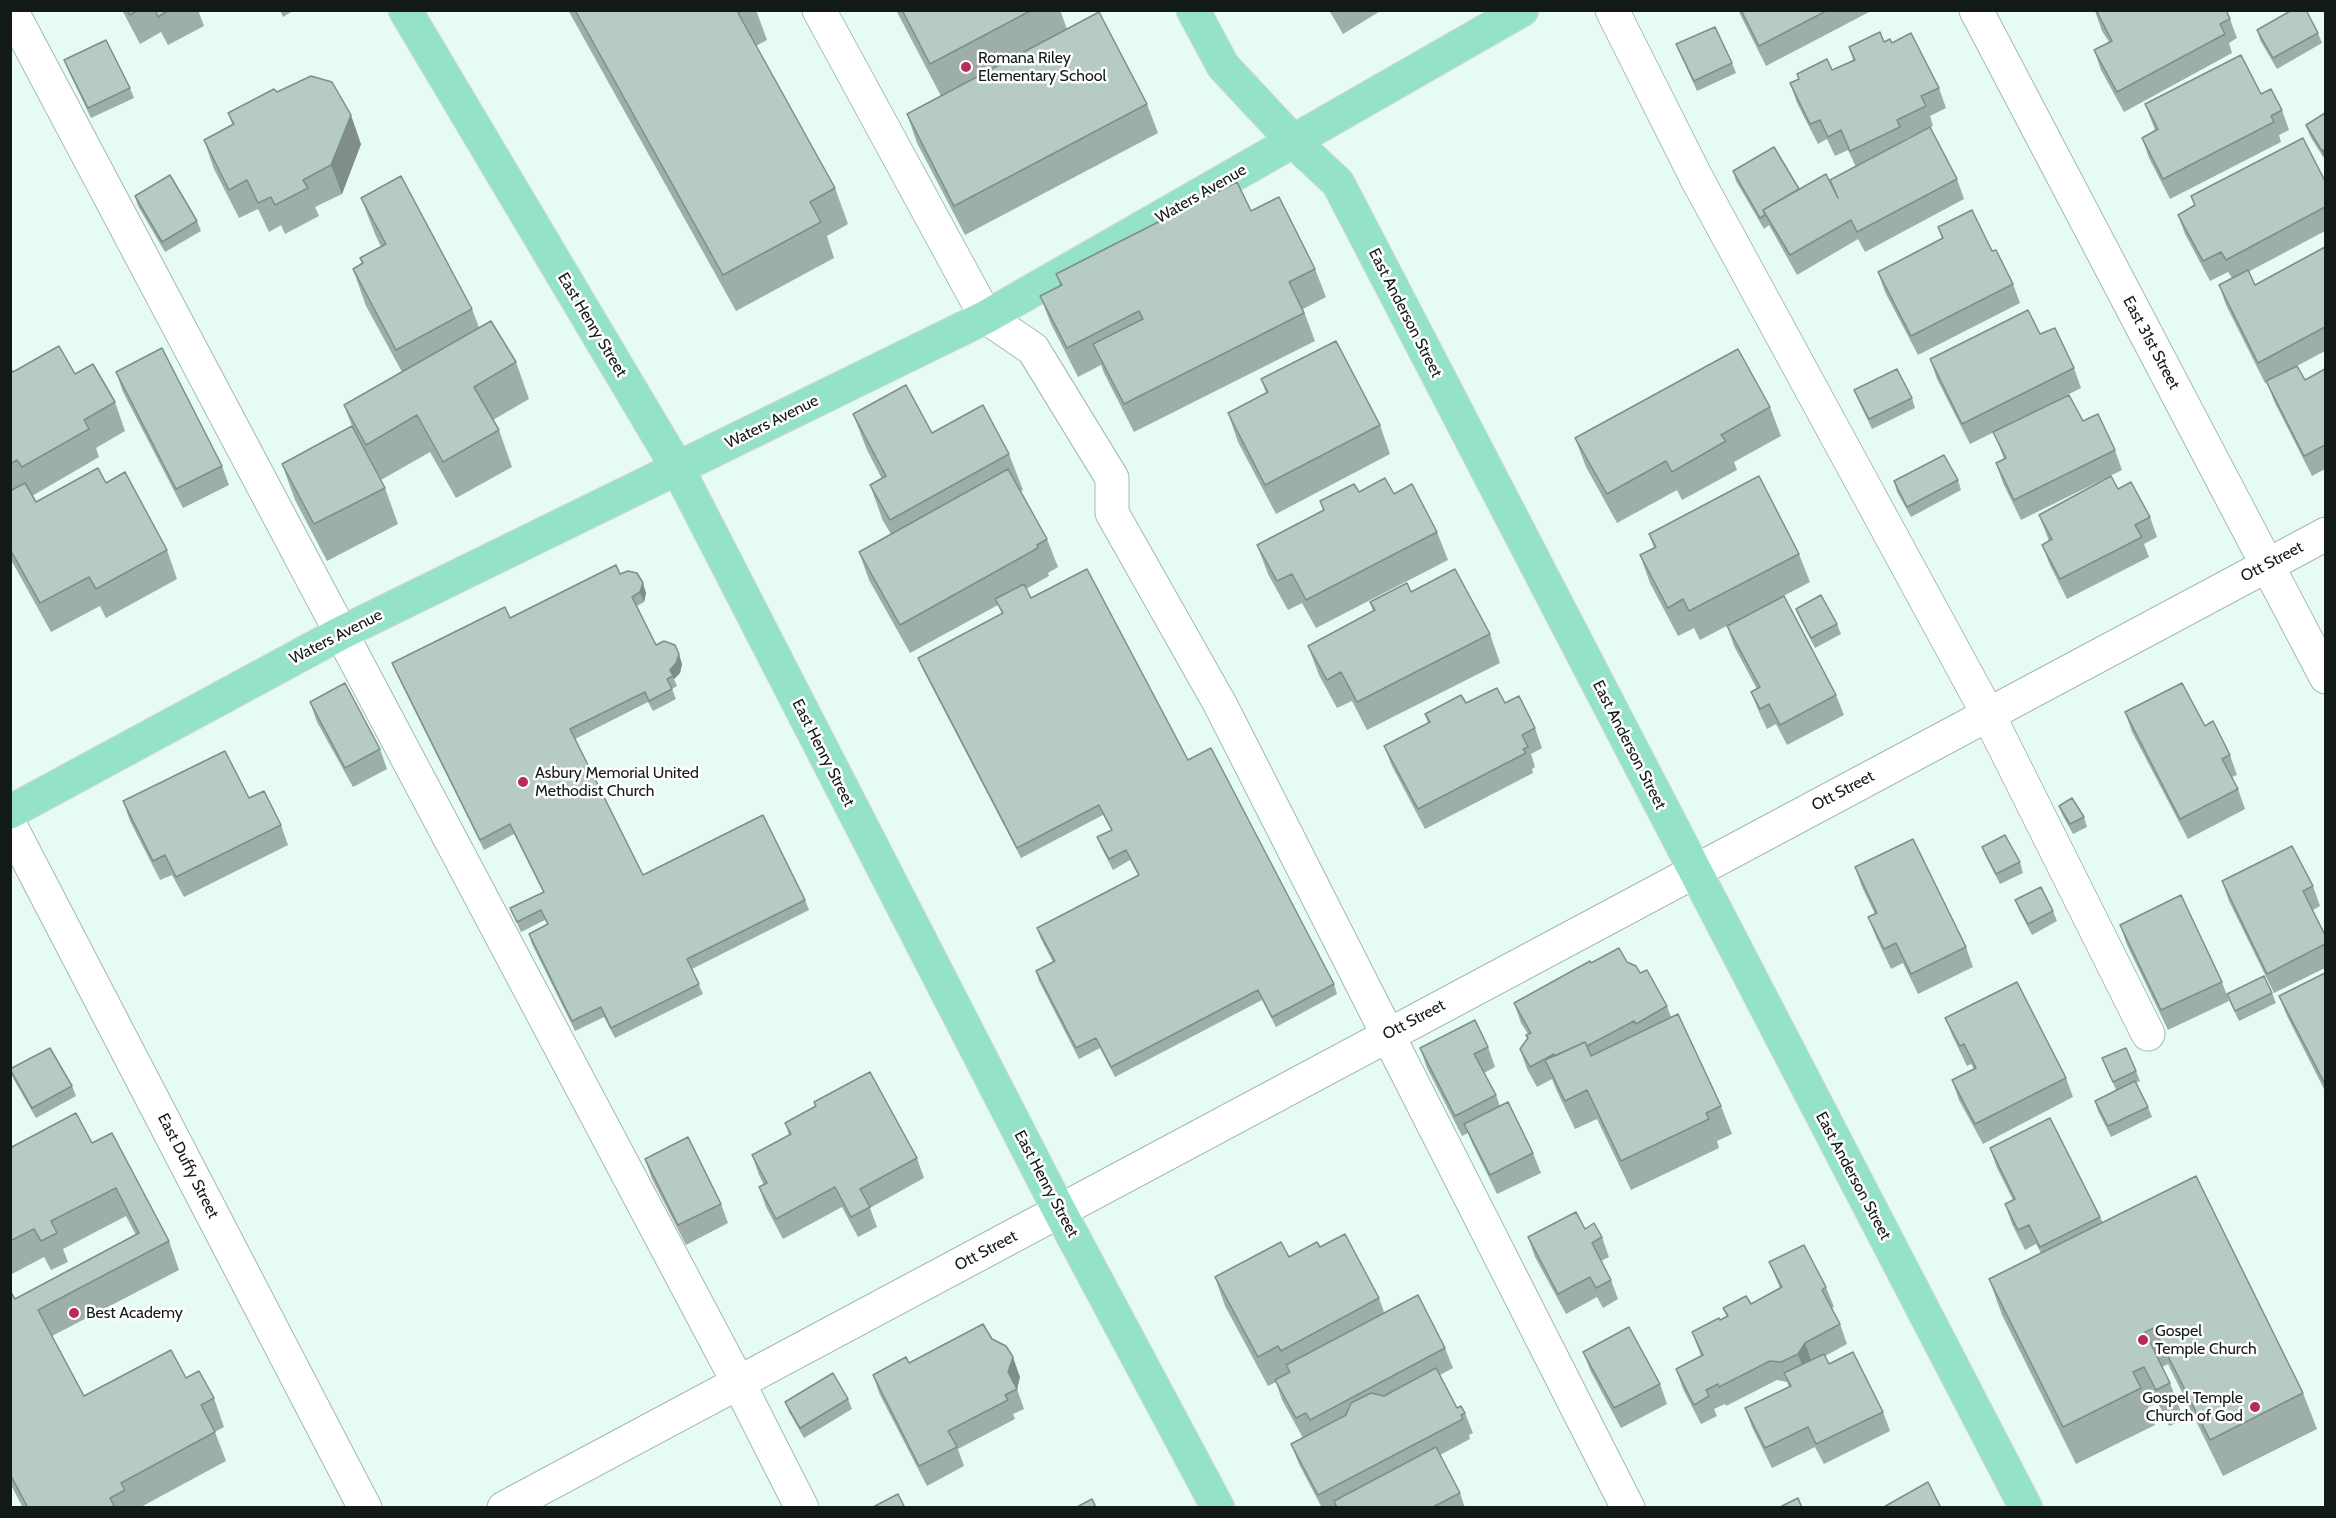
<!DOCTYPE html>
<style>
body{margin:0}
#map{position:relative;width:2336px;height:1518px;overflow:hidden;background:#e6fcf3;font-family:Cabin,sans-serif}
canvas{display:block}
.frame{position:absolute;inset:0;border:12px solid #121a16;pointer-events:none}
</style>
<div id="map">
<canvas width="2336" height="1518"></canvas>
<div class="frame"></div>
</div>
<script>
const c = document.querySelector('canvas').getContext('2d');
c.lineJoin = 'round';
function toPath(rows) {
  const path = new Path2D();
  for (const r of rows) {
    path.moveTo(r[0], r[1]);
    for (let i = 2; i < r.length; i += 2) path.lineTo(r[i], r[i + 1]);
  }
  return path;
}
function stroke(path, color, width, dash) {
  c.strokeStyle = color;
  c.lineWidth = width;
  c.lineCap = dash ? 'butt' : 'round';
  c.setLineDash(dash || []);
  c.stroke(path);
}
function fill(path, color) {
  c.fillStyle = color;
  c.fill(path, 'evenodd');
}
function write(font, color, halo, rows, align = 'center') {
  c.font = font + ' Cabin,sans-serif';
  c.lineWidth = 5;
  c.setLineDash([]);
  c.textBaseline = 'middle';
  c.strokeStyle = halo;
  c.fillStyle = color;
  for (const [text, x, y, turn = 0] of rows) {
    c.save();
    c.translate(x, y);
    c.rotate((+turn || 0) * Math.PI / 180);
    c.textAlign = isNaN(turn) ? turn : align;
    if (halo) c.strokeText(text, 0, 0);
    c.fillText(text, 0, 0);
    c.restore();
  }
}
const minor = toPath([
 [11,10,738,1382,802,1508],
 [819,10,986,317,1033,349,1112,478,1112,513,1220,704,1628,1508],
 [1612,10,1697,179,1988,714,2148,1034],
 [1976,10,2326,677],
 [10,825,365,1508],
 [504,1508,2326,534]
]);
const major = toPath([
 [405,10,678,469,1060,1212,1218,1508],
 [1193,10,1223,66,1293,141,1338,183,2026,1508],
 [10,812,341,633,986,317,1522,10]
]);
stroke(minor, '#a4b9b0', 35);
stroke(major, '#d9dada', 35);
stroke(minor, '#fff', 33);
stroke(major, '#94e2c8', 33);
fill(toPath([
 [122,10,198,10,204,26,168,45,161,32,140,44],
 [280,10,294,10,283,17],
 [568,10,756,10,767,40,756,46,835,188,848,224,827,236,834,258,736,311],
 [896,10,1060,10,1067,29,1147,104,1158,133,965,235,917,143,907,114,941,96],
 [1329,10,1382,10,1343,34],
 [1738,10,1873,10,1766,66],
 [2095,11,2230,19,2237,38,2229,43,2232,53,2124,112,2101,70,2094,50,2109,42,2102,31],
 [2257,30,2318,33,2322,43,2277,69,2260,40],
 [1884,42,1892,43,1939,88,1946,108,1930,116,1933,126,1905,139,1957,179,1964,199,1865,252,1858,239,1797,275,1769,225,1764,229,1736,181,1733,171,1799,189,1834,189,1830,180,1856,167,1848,150,1835,156,1827,139,1818,144,1797,103,1790,83,1832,70,1853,60,1849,47],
 [1676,44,1732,63,1736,73,1697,91,1680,54],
 [64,60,130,88,134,98,91,118,68,70],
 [277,92,361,144,342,194,315,207,319,216,285,234,281,225,269,232,258,209,239,218,214,169,204,140,232,124,228,113],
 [2261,94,2282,110,2289,130,2279,135,2281,142,2170,199,2149,158,2142,138,2155,130,2145,104],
 [2325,113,2325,160,2310,136,2306,125],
 [2325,181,2325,231,2248,272,2255,285,2325,247,2325,351,2297,366,2305,380,2325,369,2325,469,2312,476,2274,401,2267,382,2265,383,2226,305,2219,285,2232,278,2228,272,2210,281,2185,234,2178,215,2195,206,2191,196],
 [135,196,197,221,201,231,165,252,138,206],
 [361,198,472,309,479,327,516,362,529,399,493,420,499,430,512,467,456,498,430,452,381,480,385,488,398,524,327,561,295,500,282,464,352,426,344,405,402,372,366,306,353,269,362,264,360,258,381,247,375,234],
 [1251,211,1315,269,1326,297,1303,309,1315,341,1134,432,1104,373,1101,365,1078,377,1051,324,1040,296,1060,286,1056,274],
 [1938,227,1992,251,2013,284,2020,303,1918,355,1885,292,1878,272,1942,239],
 [2040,334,2074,368,2081,388,2008,425,2083,421,2115,450,2122,470,2021,520,2003,483,1996,463,2004,459,1994,432,1970,444,1937,379,1930,359],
 [10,368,13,372,75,374,115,402,125,431,96,448,99,457,32,496,36,502,106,483,167,550,177,579,106,618,100,606,51,632,10,558],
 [116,372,222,466,229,485,183,508,123,392],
 [1261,379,1380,425,1390,454,1276,514,1238,442,1228,413,1266,393],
 [1854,390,1912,398,1915,408,1872,429,1858,400],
 [1770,407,1781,436,1734,462,1737,470,1682,500,1677,490,1617,523,1586,467,1575,438],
 [853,414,932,433,1009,454,1023,490,1021,491,1047,539,1058,567,1048,573,1049,576,1026,589,1031,598,1188,760,1334,984,1337,994,1276,1027,1262,1000,1115,1077,1100,1048,1079,1059,1039,981,1036,971,1053,962,1041,939,1037,928,1138,875,1130,860,1113,870,1101,847,1097,837,1111,830,1103,815,1021,858,922,668,918,658,1002,614,998,605,910,653,869,580,859,552,891,534,883,521,870,485,882,479,867,450],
 [1958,480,1961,490,1911,517,1897,492,1894,481],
 [2118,489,2150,517,2157,537,2144,544,2149,557,2067,599,2050,565,2042,545,2049,541,2039,515],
 [1359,492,1394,494,1437,532,1448,560,1316,628,1302,603,1288,610,1268,574,1257,545,1323,510,1320,501],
 [1649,534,1799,554,1810,582,1700,640,1694,628,1678,636,1650,583,1640,555,1654,548],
 [620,574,646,593,644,602,637,606,656,645,682,664,680,673,674,679,677,686,672,689,676,699,653,711,648,702,575,739,643,875,805,900,809,910,692,969,703,994,615,1038,604,1017,575,1031,532,944,529,934,547,924,545,920,521,932,510,908,543,892,514,834,484,850,396,673,392,663,510,618],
 [1411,592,1490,634,1500,663,1367,730,1352,701,1337,708,1319,675,1308,646,1373,611,1370,602],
 [1796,609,1837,624,1841,634,1815,648,1800,619],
 [1727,626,1836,695,1844,715,1787,745,1776,724,1767,729,1759,712,1751,692,1757,689,1734,646],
 [310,702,380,749,387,769,353,787,317,722],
 [1466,703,1505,703,1535,728,1542,748,1531,754,1535,767,1532,769,1533,773,1425,829,1392,766,1384,746,1428,723,1425,714],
 [2125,712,2205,726,2230,755,2237,775,2232,777,2238,789,2245,809,2188,839,2132,732],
 [249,798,281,825,288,845,184,897,172,875,160,880,130,821,123,801],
 [2059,806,2084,817,2087,827,2073,834,2063,816],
 [1982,847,2020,862,2023,873,2000,884,1986,857],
 [1855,867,1966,947,1973,967,1918,994,1903,963,1891,969,1876,937,1868,917,1875,914,1862,887],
 [2222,881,2313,886,2320,906,2313,910,2325,935,2325,968,2274,993,2229,901],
 [2015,900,2053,911,2057,921,2032,935,2019,910],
 [2120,925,2222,982,2229,1001,2168,1030,2127,945],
 [1627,962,1640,973,1667,1006,1671,1017,1721,1106,1732,1134,1717,1141,1719,1148,1631,1190,1597,1119,1575,1129,1556,1089,1552,1079,1537,1087,1527,1069,1520,1049,1527,1038,1528,1034,1521,1023,1514,1003,1591,963],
 [2325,973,2325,1091,2287,1016,2279,996],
 [2272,993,2276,1003,2239,1021,2231,1004,2227,994],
 [1945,1018,2066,1078,2073,1097,1983,1144,1959,1100,1952,1080,1974,1069,1971,1064,1967,1066,1953,1037],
 [1488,1047,1495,1067,1484,1073,1496,1095,1500,1106,1533,1153,1541,1173,1497,1194,1472,1143,1468,1133,1462,1136,1427,1068,1420,1048],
 [2102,1058,2136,1071,2140,1081,2136,1083,2148,1107,2152,1117,2111,1137,2098,1111,2095,1101,2116,1090],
 [10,1071,72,1086,76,1096,36,1118,14,1080],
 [814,1102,917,1158,924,1178,870,1208,877,1227,858,1237,842,1207,783,1239,766,1207,759,1187,764,1185,759,1175,752,1155,789,1135,785,1123,815,1107],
 [92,1143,169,1241,179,1270,52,1336,84,1396,186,1378,214,1398,224,1427,215,1432,226,1461,139,1508,23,1508,10,1483,10,1291,15,1299,136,1235,126,1216,63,1249,68,1262,51,1270,44,1257,10,1275,10,1148],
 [1990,1148,2100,1217,2103,1223,2303,1393,2317,1429,2223,1476,2168,1364,2162,1367,2170,1383,2184,1420,2169,1426,2158,1403,2148,1407,2155,1425,2076,1464,2002,1315,1989,1279,2041,1253,2036,1244,2025,1250,2012,1224,2005,1204,2013,1200,1997,1168],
 [645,1159,721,1204,728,1223,686,1245,652,1179],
 [1585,1229,1602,1237,1609,1257,1601,1261,1611,1280,1618,1299,1603,1308,1597,1297,1566,1314,1535,1257,1528,1237],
 [1320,1247,1379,1298,1384,1312,1445,1348,1453,1368,1440,1375,1457,1408,1465,1413,1473,1433,1469,1435,1470,1439,1440,1455,1460,1493,1465,1508,1322,1508,1299,1464,1291,1444,1303,1438,1282,1400,1276,1382,1268,1386,1225,1306,1215,1277],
 [1769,1262,1826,1287,1834,1307,1832,1308,1840,1324,1847,1344,1825,1356,1829,1364,1883,1412,1890,1431,1824,1464,1815,1447,1772,1468,1752,1427,1745,1408,1789,1387,1787,1382,1777,1380,1726,1406,1725,1404,1714,1409,1717,1416,1701,1424,1683,1389,1676,1369,1701,1356,1692,1332,1727,1317,1723,1308,1751,1304,1780,1288],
 [992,1339,1020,1377,1017,1389,1024,1409,1013,1414,1015,1419,958,1449,964,1466,927,1486,880,1395,873,1375,909,1363],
 [1583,1352,1660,1384,1667,1404,1621,1428,1591,1372],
 [848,1399,852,1409,804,1438,789,1412,785,1402]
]), '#9dafa7');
fill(toPath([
 [351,115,361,144,342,194,331,165],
 [2325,149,2325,159,2322,151],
 [643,583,646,593,644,602,640,592],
 [679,654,682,664,680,673,674,679,670,670],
 [1805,1343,1812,1363,1805,1373,1798,1354],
 [1013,1357,1020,1377,1017,1389,1008,1372]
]), '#7f8e88');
const building = toPath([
 [127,10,138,10,130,15,127,10],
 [155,10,169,10,158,17,155,10],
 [575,10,741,10,738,13,835,188,810,202,821,222,723,275,575,10],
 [902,10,1032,10,930,64,902,10],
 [1741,10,1828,10,1759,46,1741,10],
 [2096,10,2226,10,2230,19,2220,24,2225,34,2117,92,2094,50,2112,41,2096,10],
 [2292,10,2306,10,2318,33,2273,58,2257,30,2292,10],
 [1099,12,1147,104,954,206,907,114,1099,12],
 [1715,27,1732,63,1694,81,1676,44,1715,27],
 [1880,32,1884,42,1890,39,1892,43,1911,33,1939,88,1921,96,1926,106,1897,120,1900,127,1850,151,1841,130,1828,137,1820,120,1810,124,1790,83,1799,79,1797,74,1827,59,1832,70,1855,60,1849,47,1880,32],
 [106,40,130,88,88,108,64,60,106,40],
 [2241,55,2261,94,2271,89,2282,110,2271,116,2274,122,2163,179,2142,138,2158,129,2145,104,2241,55],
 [311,76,332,82,351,115,331,165,303,180,308,188,275,205,271,197,258,203,247,180,229,190,204,140,234,124,228,113,274,89,277,92,311,76],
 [2325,113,2325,149,2322,151,2306,125,2325,113],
 [1930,127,1957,179,1857,232,1851,220,1790,255,1763,210,1826,174,1838,198,1830,180,1930,127],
 [2303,138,2325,181,2325,207,2226,260,2221,252,2203,261,2178,215,2195,205,2191,196,2303,138],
 [1774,147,1799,189,1763,210,1765,215,1760,218,1733,171,1774,147],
 [170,175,197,221,162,242,135,196,170,175],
 [401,176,472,309,396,350,353,269,363,263,360,258,386,244,361,198,401,176],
 [1237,182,1251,211,1279,197,1315,269,1289,282,1304,313,1124,404,1093,344,1143,319,1139,311,1067,348,1040,296,1062,285,1056,274,1237,182],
 [1972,210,1992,251,1996,250,2013,284,1911,336,1878,272,1943,238,1938,227,1972,210],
 [2325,247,2325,327,2258,363,2219,285,2248,270,2255,285,2325,247],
 [2028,310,2040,334,2055,328,2074,368,1962,424,1930,359,2028,310],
 [491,321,516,362,474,387,499,430,443,462,417,415,366,445,344,405,491,321],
 [1336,341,1380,425,1265,485,1228,413,1268,392,1261,379,1336,341],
 [59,346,75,374,93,364,115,402,84,420,89,429,22,467,17,460,10,464,10,368,13,372,59,346],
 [162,348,222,466,176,489,116,372,162,348],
 [1738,349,1770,407,1721,435,1726,441,1672,472,1666,461,1607,494,1575,438,1738,349],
 [2297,366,2305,380,2325,369,2325,445,2304,456,2266,381,2297,366],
 [1897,369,1912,398,1869,419,1854,390,1897,369],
 [906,385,932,433,983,405,1009,454,890,520,870,485,886,476,853,414,906,385],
 [2069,395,2083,421,2098,414,2115,450,2014,500,1996,463,2006,458,1993,432,2069,395],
 [352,426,385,488,314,524,282,464,352,426],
 [1944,455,1958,480,1907,507,1894,481,1944,455],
 [98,468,106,483,125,472,167,550,96,589,89,577,40,603,10,549,10,491,25,483,36,502,98,468],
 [1008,469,1047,539,1037,545,1038,548,900,625,859,552,1008,469],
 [1759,476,1799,554,1689,611,1683,599,1668,608,1640,555,1656,547,1649,534,1759,476],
 [2111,476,2118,489,2131,482,2150,517,2135,525,2142,537,2060,579,2042,545,2052,539,2039,515,2111,476],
 [1385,478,1394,494,1412,484,1437,532,1306,600,1292,574,1277,581,1257,545,1324,510,1320,501,1354,484,1359,492,1385,478],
 [616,565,620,574,628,571,637,573,643,583,640,592,632,597,656,645,664,641,675,645,679,654,676,663,670,670,673,676,667,679,672,689,649,701,645,692,570,729,643,875,763,815,805,900,687,959,699,984,611,1028,601,1007,572,1021,529,934,548,924,541,910,517,922,510,908,544,892,510,824,480,840,392,663,505,607,510,618,616,565],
 [1087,569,1188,760,1211,748,1334,984,1272,1017,1258,990,1111,1067,1096,1038,1076,1048,1036,971,1055,961,1037,928,1139,875,1126,850,1109,859,1097,837,1112,830,1099,805,1017,848,918,658,1003,613,995,599,1024,584,1031,598,1087,569],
 [1455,569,1490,634,1357,702,1341,672,1327,680,1308,646,1375,610,1370,602,1407,583,1411,592,1455,569],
 [1821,595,1837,624,1811,638,1796,609,1821,595],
 [1784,596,1836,695,1780,725,1769,704,1760,709,1751,692,1760,687,1727,626,1784,596],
 [345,683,380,749,345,768,310,702,345,683],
 [2182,683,2205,726,2213,721,2230,755,2222,759,2238,789,2180,819,2125,712,2182,683],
 [1497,688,1505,703,1519,696,1535,728,1522,735,1528,747,1523,749,1526,753,1418,809,1384,746,1430,722,1425,714,1461,695,1466,703,1497,688],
 [225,751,249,798,264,791,281,825,176,877,165,855,153,861,123,801,225,751],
 [2072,798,2084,817,2070,824,2059,806,2072,798],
 [2005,835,2020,862,1996,874,1982,847,2005,835],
 [1913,839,1966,947,1911,974,1896,943,1884,949,1868,917,1877,913,1855,867,1913,839],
 [2292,846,2313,886,2303,891,2325,935,2325,944,2267,974,2222,881,2292,846],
 [2041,887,2053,911,2028,924,2015,900,2041,887],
 [2181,895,2222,982,2161,1010,2120,925,2181,895],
 [1619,948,1627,962,1636,966,1640,973,1647,970,1667,1006,1636,1024,1634,1021,1587,1046,1585,1042,1555,1056,1554,1054,1530,1067,1520,1049,1528,1038,1526,1035,1531,1033,1514,1003,1590,961,1591,963,1619,948],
 [2325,973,2325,1084,2279,996,2325,973],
 [2264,976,2272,993,2235,1011,2227,994,2264,976],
 [2017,982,2066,1078,1975,1124,1952,1080,1976,1068,1964,1044,1960,1046,1945,1018,2017,982],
 [1678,1014,1721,1106,1706,1113,1709,1119,1621,1161,1587,1090,1565,1101,1545,1060,1585,1042,1591,1056,1678,1014],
 [1475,1020,1488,1047,1474,1054,1496,1095,1455,1116,1420,1048,1475,1020],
 [50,1048,72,1086,32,1108,10,1069,50,1048],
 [2126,1048,2136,1071,2113,1082,2102,1058,2126,1048],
 [870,1072,917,1158,860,1189,870,1207,851,1217,835,1187,776,1219,759,1187,767,1183,752,1155,791,1134,785,1123,816,1106,814,1102,870,1072],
 [2135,1081,2148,1107,2108,1126,2095,1101,2135,1081],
 [1508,1102,1533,1153,1490,1175,1464,1124,1508,1102],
 [76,1113,92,1143,112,1133,169,1241,38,1310,84,1396,171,1350,186,1378,199,1371,214,1398,201,1405,215,1432,121,1483,125,1490,110,1498,115,1508,28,1508,10,1474,10,1291,15,1299,139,1233,116,1188,51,1221,57,1233,41,1241,34,1229,10,1241,10,1148,76,1113],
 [2050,1118,2100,1217,2040,1247,2029,1225,2018,1230,2005,1204,2015,1199,1990,1148,2050,1118],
 [688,1137,721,1204,678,1225,645,1159,688,1137],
 [2196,1176,2303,1393,2210,1440,2154,1328,2145,1332,2170,1383,2156,1390,2144,1367,2133,1372,2141,1388,2063,1427,1989,1279,2196,1176],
 [1576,1212,1585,1229,1594,1223,1602,1237,1592,1243,1611,1280,1596,1288,1590,1277,1558,1294,1528,1237,1576,1212],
 [1345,1234,1379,1298,1281,1351,1278,1346,1258,1357,1215,1277,1281,1242,1289,1257,1317,1242,1320,1247,1345,1234],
 [1804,1245,1826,1287,1822,1290,1840,1324,1805,1343,1798,1354,1781,1362,1770,1361,1719,1387,1718,1384,1706,1390,1709,1396,1694,1405,1676,1369,1703,1355,1692,1332,1719,1318,1720,1320,1728,1316,1723,1308,1746,1296,1751,1304,1782,1287,1769,1262,1804,1245],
 [1418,1295,1445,1348,1310,1420,1306,1413,1296,1418,1275,1380,1290,1372,1286,1365,1418,1295],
 [983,1324,992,1339,1006,1346,1013,1357,1008,1372,1017,1389,1005,1395,1008,1400,948,1431,957,1447,919,1466,873,1375,906,1357,909,1363,983,1324],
 [1629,1327,1660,1384,1614,1408,1583,1352,1629,1327],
 [1853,1352,1883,1412,1816,1444,1808,1427,1765,1448,1745,1408,1791,1386,1784,1373,1824,1354,1829,1364,1853,1352],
 [1436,1368,1457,1408,1461,1406,1465,1413,1461,1415,1463,1419,1318,1495,1291,1444,1346,1415,1351,1403,1371,1393,1384,1396,1436,1368],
 [833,1373,848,1399,800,1428,785,1402,833,1373],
 [1436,1447,1460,1493,1431,1508,1337,1508,1334,1501,1436,1447],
 [1928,1482,1941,1508,1882,1508,1928,1482],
 [898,1494,905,1508,871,1508,898,1494],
 [1798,1498,1802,1508,1778,1508,1798,1498],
 [1092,1499,1096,1508,1075,1508,1092,1499]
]);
fill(building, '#b6cbc2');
stroke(building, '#7f8e88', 1.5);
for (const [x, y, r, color] of [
 [966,67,6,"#b82a59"],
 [523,782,6,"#b82a59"],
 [74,1313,6,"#b82a59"],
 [2143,1340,6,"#b82a59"],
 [2255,1407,6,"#b82a59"]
]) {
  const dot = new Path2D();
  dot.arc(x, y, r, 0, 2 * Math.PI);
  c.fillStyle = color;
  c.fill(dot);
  stroke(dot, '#fff', 2);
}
write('16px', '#121a16', '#fff', [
 ["Romana Riley",978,58],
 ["Elementary School",978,76],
 ["Asbury Memorial United",535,773],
 ["Methodist Church",535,791],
 ["Best Academy",86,1313],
 ["Gospel",2155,1331],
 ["Temple Church",2155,1349],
 ["Gospel Temple",2243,1398,"right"],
 ["Church of God",2243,1416,"right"]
], 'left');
write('16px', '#121a16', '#fff', [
 ["Waters Avenue",1201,194,-30],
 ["East Anderson Street",1405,313,63],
 ["East Henry Street",592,325,59],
 ["East 31st Street",2151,343,62],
 ["Waters Avenue",772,422,-26],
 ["Ott Street",2272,562,-28],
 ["Waters Avenue",336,637,-27],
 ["East Anderson Street",1629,745,63],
 ["East Henry Street",823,753,63],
 ["Ott Street",1843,791,-28],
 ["Ott Street",1414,1020,-28],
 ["East Duffy Street",188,1166,63],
 ["East Anderson Street",1853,1176,62],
 ["East Henry Street",1046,1184,62],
 ["Ott Street",986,1251,-28]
]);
</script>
